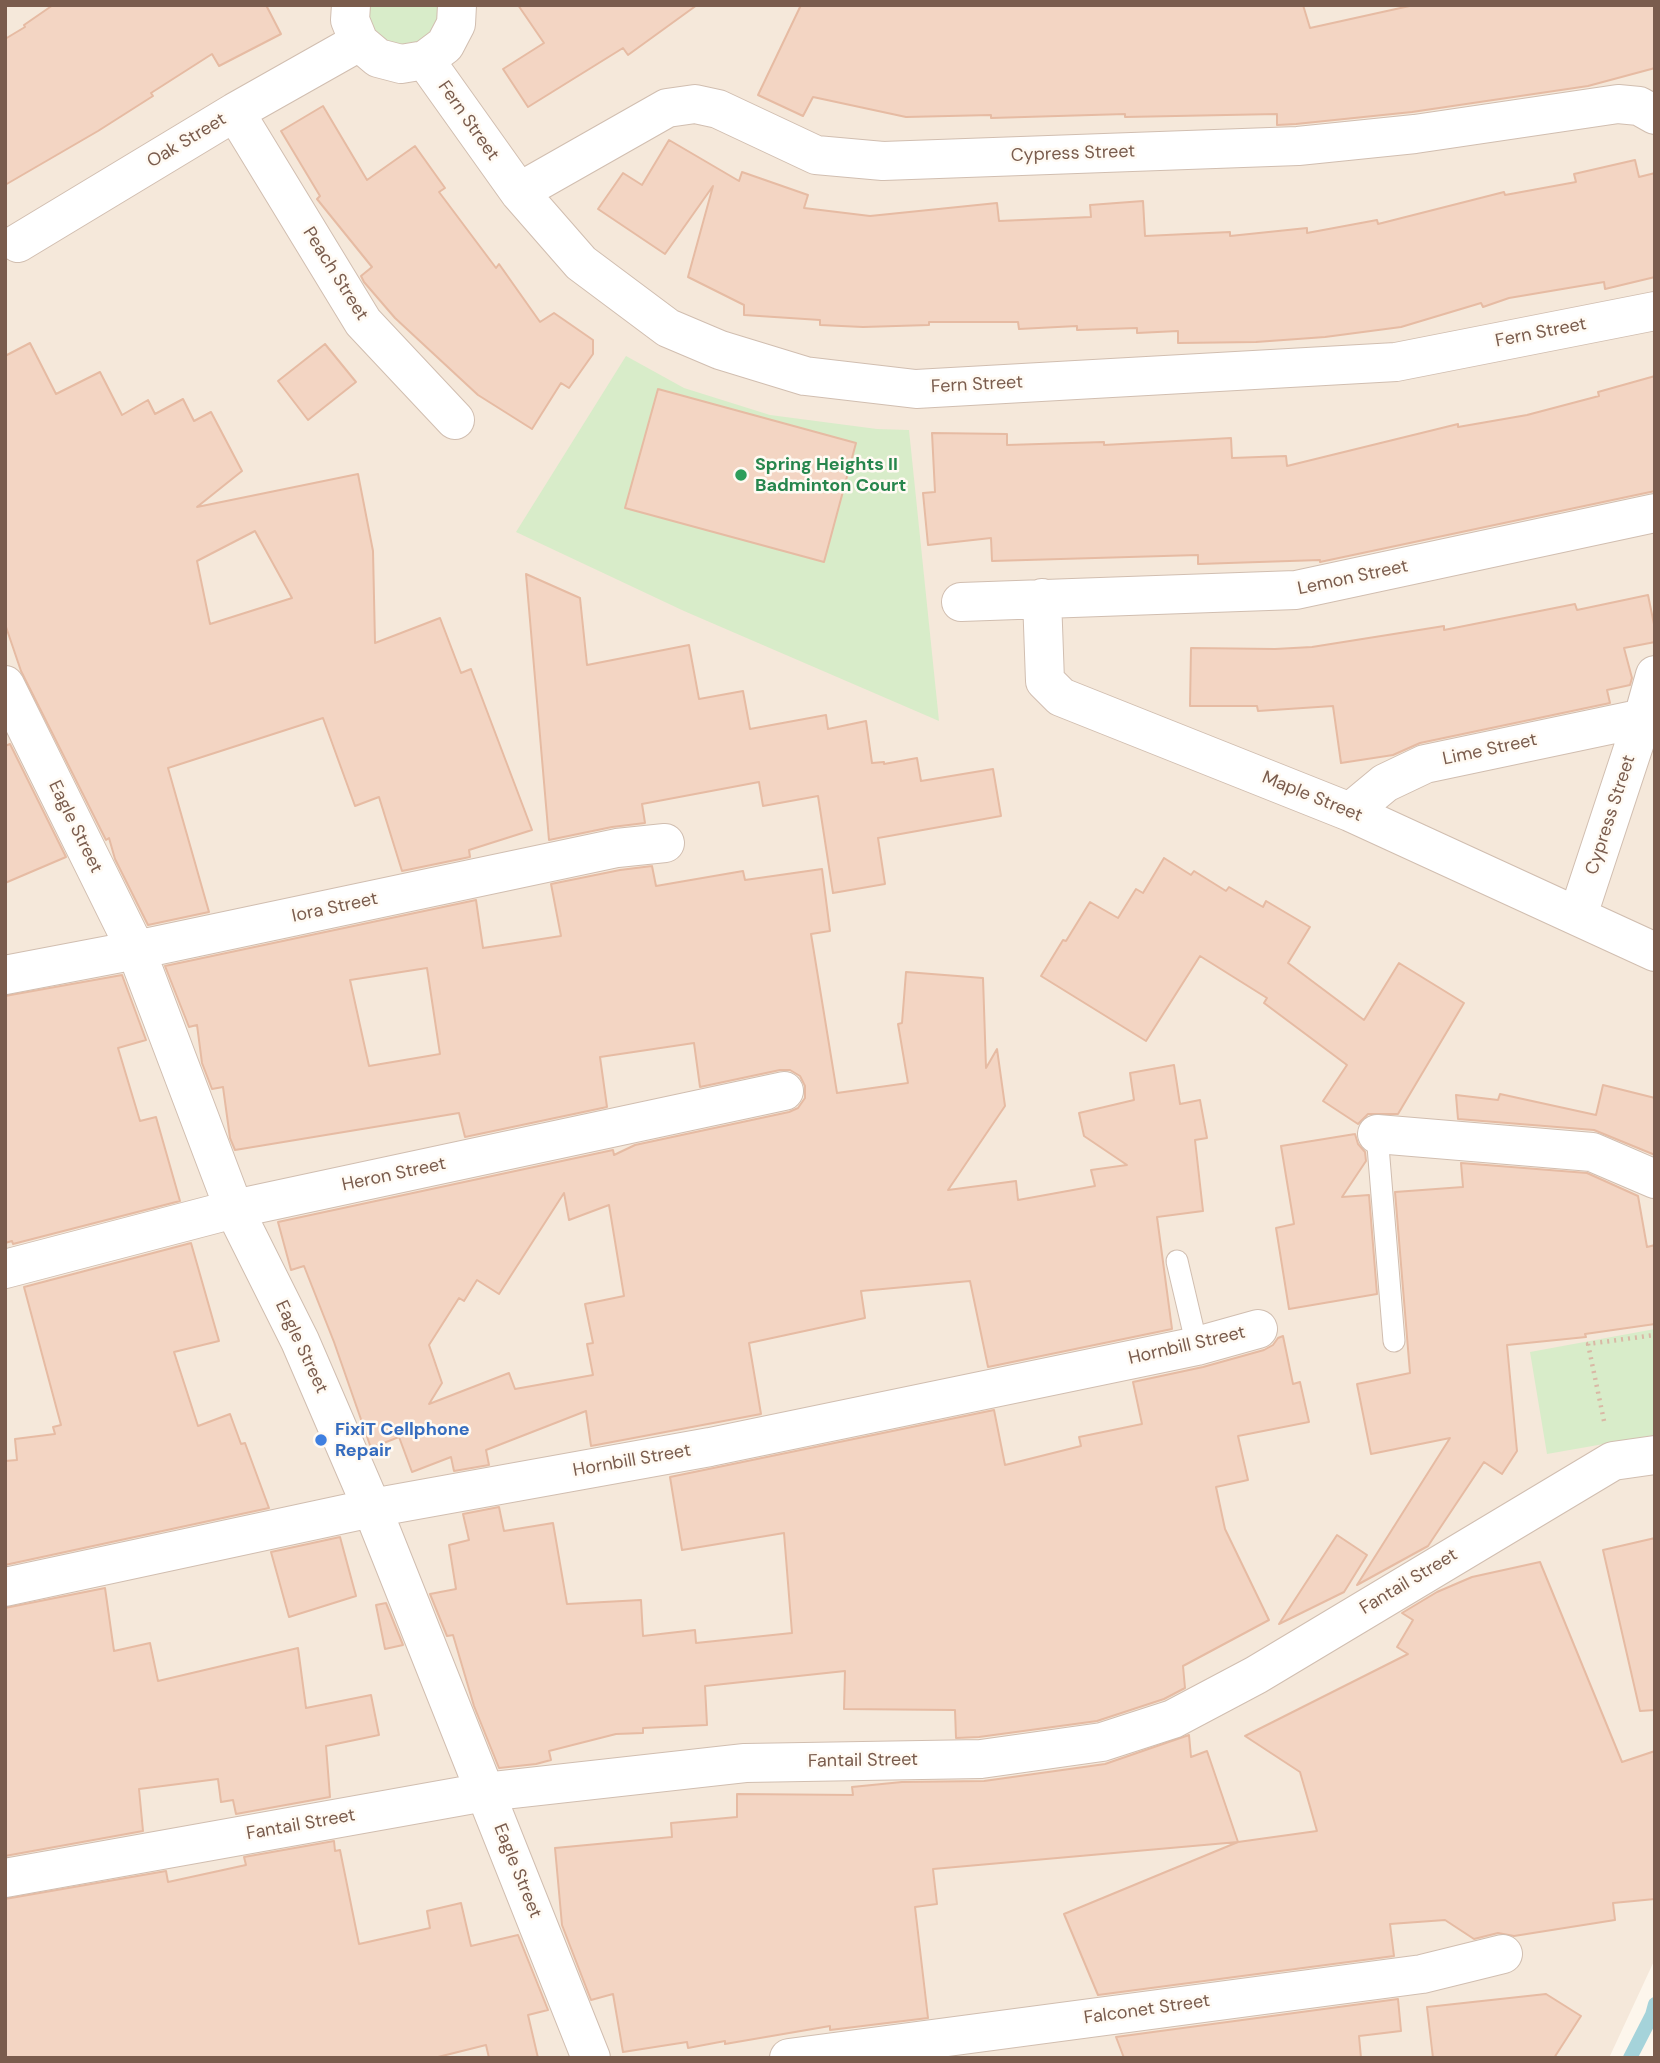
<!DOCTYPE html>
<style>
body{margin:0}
#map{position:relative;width:1660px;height:2063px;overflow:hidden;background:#fdf6ec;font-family:"DM Sans",sans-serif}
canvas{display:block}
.frame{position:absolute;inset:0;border:7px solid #7a5c4d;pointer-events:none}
</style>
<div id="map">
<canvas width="1660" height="2063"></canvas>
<div class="frame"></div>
</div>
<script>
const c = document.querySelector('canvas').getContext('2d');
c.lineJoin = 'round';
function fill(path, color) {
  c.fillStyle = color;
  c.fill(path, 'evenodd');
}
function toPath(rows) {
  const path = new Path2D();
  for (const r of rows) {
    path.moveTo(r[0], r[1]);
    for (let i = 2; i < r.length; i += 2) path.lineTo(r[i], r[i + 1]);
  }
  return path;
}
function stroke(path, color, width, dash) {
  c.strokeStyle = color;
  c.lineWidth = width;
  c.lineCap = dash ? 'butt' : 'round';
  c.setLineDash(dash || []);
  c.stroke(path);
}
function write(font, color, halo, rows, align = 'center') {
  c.font = font + ' "DM Sans",sans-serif';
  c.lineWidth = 5;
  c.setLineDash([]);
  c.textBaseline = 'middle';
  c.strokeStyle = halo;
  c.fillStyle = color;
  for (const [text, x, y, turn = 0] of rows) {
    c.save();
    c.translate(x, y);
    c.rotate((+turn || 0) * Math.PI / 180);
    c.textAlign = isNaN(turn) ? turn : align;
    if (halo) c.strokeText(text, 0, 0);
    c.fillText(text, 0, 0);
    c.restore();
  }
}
fill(toPath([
 [5,5,1655,5,1655,1959,1609,2058,5,2058]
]), '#f5e8da');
fill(toPath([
 [359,5,447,5,436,40,386,51],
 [626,356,684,388,770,415,877,429,909,430,939,721,684,611,516,532],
 [1655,1329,1655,1435,1547,1454,1530,1352]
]), '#d8ecc9');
stroke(toPath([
 [1630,2058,1652,2015,1655,2004]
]), '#a5d3da', 14);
const building = toPath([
 [53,5,266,5,281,34,219,66,212,54,151,93,153,96,98,131,5,185,5,39,25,27,24,25,53,5],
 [518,5,697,5,628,55,623,48,528,107,503,69,544,43,518,5],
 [801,5,1303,5,1310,28,1414,5,1655,5,1655,68,1588,86,1412,112,1296,124,1277,125,1277,114,1125,117,1125,114,991,118,991,115,906,117,813,97,803,116,758,95,801,5],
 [323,106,367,180,415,146,445,188,439,192,496,268,499,264,540,322,554,313,593,340,593,354,569,388,561,383,532,429,478,395,395,318,364,282,361,276,372,267,317,199,320,196,281,131,323,106],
 [669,140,739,181,742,172,808,195,804,208,870,216,997,203,999,221,1091,217,1090,205,1143,201,1145,236,1230,232,1230,236,1307,228,1307,233,1377,220,1378,224,1504,192,1505,195,1576,182,1574,174,1635,160,1639,177,1655,173,1655,277,1605,289,1604,282,1509,298,1483,307,1481,303,1401,327,1325,337,1256,342,1178,343,1178,331,1137,333,1137,328,1077,330,1077,326,1019,329,1018,322,929,322,929,325,863,327,820,325,820,320,744,315,744,305,688,277,713,186,665,254,598,209,623,173,642,185,669,140],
 [30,343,56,394,100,372,122,415,148,400,155,414,183,399,194,421,211,412,242,471,197,507,358,474,373,551,375,643,440,618,461,673,471,669,532,830,469,850,470,857,402,871,379,797,355,806,323,718,168,768,209,912,148,925,115,859,109,838,106,840,21,671,5,624,5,356,30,343],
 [255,531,292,598,210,624,197,561,255,531],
 [325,344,356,382,308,420,278,381,325,344],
 [1655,376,1655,491,1320,562,1320,560,1198,564,1198,555,992,561,991,538,928,545,923,493,935,492,932,433,1007,434,1007,445,1104,442,1104,445,1231,438,1232,458,1286,456,1287,466,1458,424,1458,427,1527,415,1599,396,1598,392,1655,376],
 [658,389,856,443,824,562,625,508,658,389],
 [526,574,580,598,587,665,689,645,699,699,743,691,750,729,826,715,828,729,866,721,872,763,884,762,884,764,917,758,921,781,993,769,1001,816,878,838,885,884,833,893,818,796,763,806,759,782,642,804,645,823,612,827,549,840,526,574],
 [1648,595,1655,629,1655,642,1624,648,1632,678,1630,685,1607,690,1610,703,1420,743,1393,755,1341,763,1333,706,1258,711,1257,706,1190,706,1191,648,1275,649,1312,647,1444,626,1444,630,1575,604,1577,610,1648,595],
 [10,744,66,857,5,883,5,746,10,744],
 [1164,858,1191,875,1194,871,1226,891,1229,887,1263,907,1266,901,1310,927,1288,963,1364,1020,1399,963,1464,1003,1398,1114,1368,1114,1358,1124,1323,1101,1347,1065,1264,1003,1267,998,1200,956,1146,1041,1041,976,1063,940,1066,941,1090,902,1118,918,1136,889,1143,893,1164,858],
 [652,866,656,886,743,871,745,880,822,869,830,931,811,934,837,1093,908,1083,898,1024,902,1023,906,972,983,978,986,1068,997,1049,1005,1106,948,1190,1016,1181,1018,1200,1095,1186,1091,1170,1127,1165,1084,1136,1079,1113,1134,1100,1130,1073,1174,1065,1180,1104,1200,1100,1207,1138,1195,1140,1203,1211,1157,1217,1172,1329,988,1367,970,1281,861,1291,865,1318,749,1343,761,1414,591,1446,586,1411,486,1450,489,1465,454,1471,451,1457,412,1472,399,1437,371,1448,334,1342,304,1266,291,1270,278,1222,613,1150,614,1155,635,1145,789,1112,798,1108,805,1098,805,1086,800,1076,790,1070,780,1070,700,1087,694,1043,600,1057,607,1107,465,1137,459,1113,235,1150,230,1138,223,1087,212,1089,202,1063,197,1025,189,1027,165,966,476,900,483,948,561,936,551,884,620,870,652,866],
 [427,968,440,1054,369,1066,350,980,427,968],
 [564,1193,569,1220,609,1205,624,1296,585,1304,593,1343,587,1344,593,1375,515,1389,509,1373,429,1404,442,1383,429,1345,459,1298,464,1301,477,1280,499,1294,564,1193],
 [122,975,146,1040,118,1048,140,1121,156,1117,180,1201,13,1244,12,1241,5,1243,5,996,122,975],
 [1603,1085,1655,1098,1655,1155,1594,1130,1458,1119,1456,1095,1498,1100,1500,1094,1596,1115,1603,1085],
 [1355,1134,1358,1144,1365,1152,1366,1161,1342,1197,1369,1195,1377,1294,1289,1309,1276,1228,1294,1224,1281,1146,1355,1134],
 [1461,1163,1587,1173,1638,1196,1647,1247,1655,1245,1655,1324,1585,1334,1586,1337,1507,1345,1517,1451,1502,1474,1484,1462,1428,1546,1357,1585,1450,1438,1371,1454,1357,1384,1410,1373,1395,1192,1463,1187,1461,1163],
 [191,1243,219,1341,174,1352,198,1426,230,1414,241,1444,245,1443,269,1508,5,1565,5,1461,17,1460,15,1439,55,1434,53,1427,61,1425,24,1287,191,1243],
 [1283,1336,1293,1384,1300,1382,1309,1422,1238,1436,1248,1480,1216,1487,1225,1529,1269,1620,1183,1666,1185,1688,1164,1699,1097,1721,979,1737,956,1738,955,1710,844,1709,845,1671,705,1686,707,1725,643,1728,643,1733,616,1734,549,1751,551,1760,536,1764,499,1768,474,1706,453,1635,447,1636,430,1594,456,1589,449,1545,469,1540,463,1514,499,1507,504,1531,553,1523,567,1604,641,1600,643,1636,695,1630,696,1643,792,1633,784,1533,682,1550,670,1477,994,1410,1005,1465,1081,1446,1079,1437,1142,1424,1133,1382,1203,1367,1264,1350,1273,1345,1278,1338,1283,1336],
 [1337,1535,1367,1555,1344,1592,1279,1624,1337,1535],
 [340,1537,356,1596,289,1617,271,1552,340,1537],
 [1655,1538,1655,1710,1640,1711,1603,1550,1655,1538],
 [1540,1562,1622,1762,1655,1751,1655,1899,1613,1903,1615,1920,1514,1936,1498,1933,1474,1939,1445,1920,1390,1924,1394,1956,1098,1995,1064,1914,1238,1842,1317,1831,1300,1772,1245,1736,1408,1654,1397,1647,1413,1620,1402,1613,1437,1592,1472,1577,1540,1562],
 [105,1588,114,1651,150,1643,158,1681,298,1648,306,1708,371,1695,379,1735,326,1746,330,1797,236,1814,233,1800,221,1802,218,1779,139,1789,143,1831,5,1856,5,1608,105,1588],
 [386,1603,403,1645,385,1649,376,1605,386,1603],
 [1189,1735,1191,1757,1207,1751,1238,1842,933,1869,937,1904,915,1907,928,2018,830,2030,830,2026,725,2044,725,2041,688,2048,687,2042,623,2052,613,1994,591,2000,562,1925,555,1848,672,1837,671,1823,737,1817,737,1794,853,1795,852,1787,902,1782,984,1781,1105,1764,1189,1735],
 [334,1841,335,1851,340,1850,359,1944,430,1928,427,1911,461,1903,471,1946,518,1935,548,2010,528,2015,538,2058,489,2058,486,2045,434,2058,5,2058,5,1899,166,1871,168,1882,246,1865,244,1857,334,1841],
 [1546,1994,1581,2016,1554,2058,1433,2058,1427,2007,1546,1994],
 [1398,1999,1401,2031,1359,2036,1361,2058,1124,2058,1116,2037,1398,1999]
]);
fill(building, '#f3d5c3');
stroke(building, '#e6bba3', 2);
const lane = toPath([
 [1377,1134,1394,1341],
 [1177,1261,1197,1346]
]);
const street = toPath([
 [351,5,350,20,359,42,378,58,401,64,425,60,445,45,456,24,457,5],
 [425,60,519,192,581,263,668,328,720,350,805,376,916,389,1396,362,1655,311],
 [235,112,363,322,455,420],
 [519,192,667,108,695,104,718,109,816,155,883,161,1298,146,1415,134,1618,104,1639,106,1655,115],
 [18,243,235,112,359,42],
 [1042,598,1045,681,1061,697,1350,812,1655,952],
 [961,602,1296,590,1655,513],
 [5,685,136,950,234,1209,300,1341,372,1508,591,2058],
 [1350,812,1385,783,1425,764,1643,718],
 [1578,915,1643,718,1655,675],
 [5,975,136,950,617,848,665,843],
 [1377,1134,1592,1152,1655,1179],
 [5,1269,234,1209,784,1091],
 [5,1587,372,1508,710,1447,1197,1346,1258,1329],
 [5,1878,485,1792,745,1763,981,1759,1102,1742,1173,1719,1256,1675,1613,1461,1655,1455],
 [789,2058,1422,1974,1503,1954]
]);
stroke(lane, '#d1beb0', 23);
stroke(street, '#d1beb0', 40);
stroke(toPath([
 [1604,1421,1588,1344,1655,1335]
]), '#d9b8a5', 4.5, [2, 5]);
stroke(lane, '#fff', 21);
stroke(street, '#fff', 38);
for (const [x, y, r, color] of [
 [741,475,7,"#2e9e5b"],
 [321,1440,7,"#3f7fe0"]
]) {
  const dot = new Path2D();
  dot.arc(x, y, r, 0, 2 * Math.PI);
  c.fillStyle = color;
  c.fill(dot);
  stroke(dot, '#fffaf3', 2.5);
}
write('18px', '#7a5c4d', '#fffaf3', [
 ["Fern Street",468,121,55],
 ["Oak Street",187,141,-31],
 ["Cypress Street",1073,154,-2],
 ["Peach Street",335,274,58],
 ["Fern Street",1541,333,-11],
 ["Fern Street",977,385,-3],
 ["Lemon Street",1353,578,-12],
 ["Lime Street",1490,750,-12],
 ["Maple Street",1312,797,22],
 ["Cypress Street",1611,815,-72],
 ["Eagle Street",75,827,64],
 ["Iora Street",335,908,-12],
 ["Heron Street",394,1175,-12],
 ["Hornbill Street",1187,1346,-13],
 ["Eagle Street",301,1347,65],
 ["Hornbill Street",632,1461,-10],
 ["Fantail Street",1409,1582,-31],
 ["Fantail Street",863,1761,-1],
 ["Fantail Street",301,1825,-10],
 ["Eagle Street",517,1871,68],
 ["Falconet Street",1147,2010,-8]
]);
write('bold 18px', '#27864d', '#fffaf3', [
 ["Spring Heights II",755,465],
 ["Badminton Court",755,486]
], 'left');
write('bold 18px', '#366cbe', '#fffaf3', [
 ["FixiT Cellphone",335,1430],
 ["Repair",335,1451]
], 'left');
</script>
